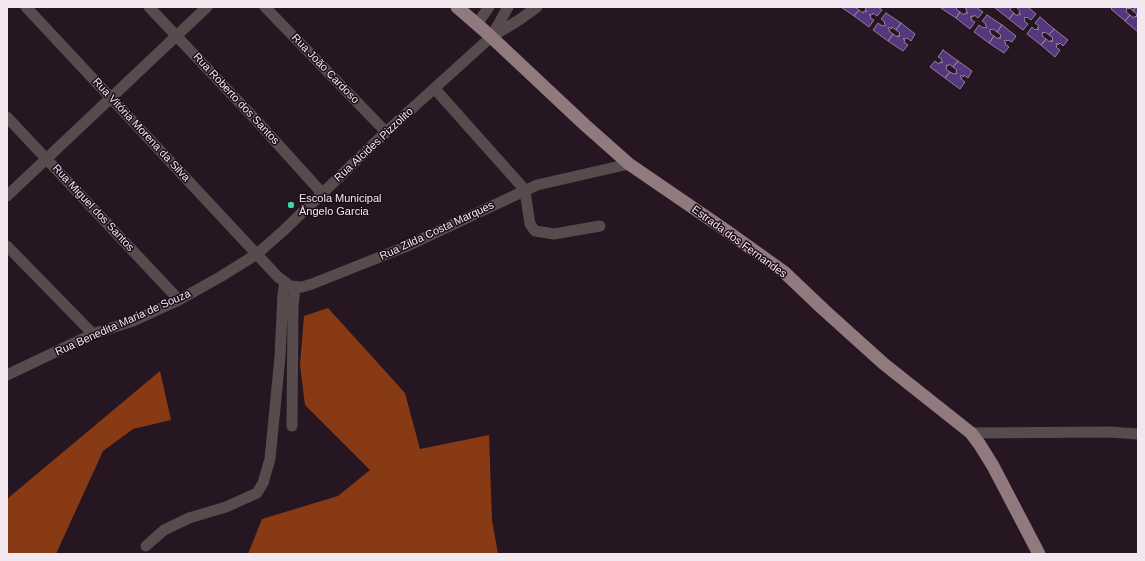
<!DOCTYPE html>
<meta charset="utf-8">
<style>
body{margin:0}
#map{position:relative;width:1145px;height:561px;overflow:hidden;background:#261622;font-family:Arial,sans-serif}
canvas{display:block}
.frame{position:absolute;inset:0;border:8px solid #f4e8f0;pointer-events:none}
</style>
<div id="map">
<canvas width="1145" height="561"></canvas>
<div class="frame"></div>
</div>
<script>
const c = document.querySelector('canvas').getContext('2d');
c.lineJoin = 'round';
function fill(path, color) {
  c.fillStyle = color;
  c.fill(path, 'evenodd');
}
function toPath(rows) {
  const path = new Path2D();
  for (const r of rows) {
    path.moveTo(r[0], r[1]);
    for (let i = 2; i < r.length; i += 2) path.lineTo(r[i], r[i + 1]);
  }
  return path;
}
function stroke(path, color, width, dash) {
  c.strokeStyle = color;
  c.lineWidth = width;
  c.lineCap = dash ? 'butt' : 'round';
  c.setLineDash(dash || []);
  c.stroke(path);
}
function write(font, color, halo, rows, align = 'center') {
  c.font = font + ' Arial,sans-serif';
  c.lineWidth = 3;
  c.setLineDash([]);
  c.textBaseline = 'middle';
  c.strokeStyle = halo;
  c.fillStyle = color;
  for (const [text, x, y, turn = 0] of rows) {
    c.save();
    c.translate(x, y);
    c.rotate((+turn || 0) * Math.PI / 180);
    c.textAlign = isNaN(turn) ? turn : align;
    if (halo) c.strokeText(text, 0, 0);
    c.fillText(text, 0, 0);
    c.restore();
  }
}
fill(toPath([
 [328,308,405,393,420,449,489,435,492,520,498,554,248,554,262,519,338,496,370,470,305,405,300,365,304,316],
 [160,371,171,420,133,429,103,451,56,554,7,554,7,499]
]), '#873a14');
const building = toPath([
 [841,7,855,7,859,10,854,16,841,7],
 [864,7,878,7,882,10,877,16,873,13,872,15,870,14,869,15,871,16,870,18,874,20,869,27,854,16,859,10,863,13,864,11,866,12,867,11,865,10,866,8,864,7],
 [941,7,956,7,957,8,956,9,960,12,956,18,941,8,941,7],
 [964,7,976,7,983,12,978,18,974,15,973,17,972,16,970,17,972,18,971,20,975,22,970,29,956,18,960,12,964,15,965,13,966,14,968,13,966,12,967,10,964,7],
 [994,7,1009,7,1011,8,1010,10,1014,13,1009,19,994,7],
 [1018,7,1028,7,1036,14,1031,20,1027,17,1026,18,1025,17,1024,18,1025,20,1024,21,1028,24,1023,30,1009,19,1014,13,1017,16,1018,14,1020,15,1021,14,1019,13,1020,11,1017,8,1018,7],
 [1113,7,1136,7,1133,11,1130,8,1129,9,1127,8,1126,9,1127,10,1126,12,1130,15,1125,21,1111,9,1113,7],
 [1136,7,1138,7,1138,32,1125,21,1130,15,1134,18,1135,16,1136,17,1137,16,1136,15,1137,14,1133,11,1136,7],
 [886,13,901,23,896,30,892,27,891,29,889,27,888,29,890,30,889,31,893,34,888,41,873,30,878,23,882,26,883,25,885,26,886,25,884,23,885,22,881,19,886,13],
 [987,15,1002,25,997,32,993,29,992,30,991,29,989,31,991,32,990,33,994,36,989,43,974,32,979,25,983,28,984,27,985,28,987,27,985,25,986,24,982,21,987,15],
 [1040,17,1054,29,1049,35,1045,32,1044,33,1043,32,1042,33,1043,34,1042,36,1046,39,1041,45,1027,34,1032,27,1035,30,1036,29,1038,30,1039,29,1037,28,1039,26,1035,23,1040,17],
 [901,23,915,34,911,41,907,38,906,39,904,38,903,39,905,40,904,42,908,45,903,51,888,41,893,34,897,37,898,35,899,37,900,35,899,34,900,33,896,30,901,23],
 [1002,25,1016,36,1012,42,1008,40,1007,41,1005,40,1004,41,1006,43,1005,44,1009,47,1004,53,989,43,994,36,998,39,999,37,1000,39,1001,37,1000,36,1001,35,997,32,1002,25],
 [1054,29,1068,40,1063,46,1060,43,1058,45,1057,43,1056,45,1057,46,1056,47,1060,50,1055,57,1041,45,1046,39,1050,42,1051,40,1052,42,1053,40,1052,39,1053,38,1049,35,1054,29],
 [943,50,958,61,953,67,949,64,948,66,947,65,946,66,947,67,946,69,950,72,945,78,930,67,935,61,939,64,940,62,942,63,943,62,941,61,942,59,938,57,943,50],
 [958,61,972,71,968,78,964,75,963,77,961,75,960,77,962,78,961,79,965,82,960,89,945,78,950,72,954,74,955,73,956,74,957,73,956,71,957,70,953,67,958,61]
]);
fill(building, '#56377d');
stroke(building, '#8b8399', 1);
stroke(toPath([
 [26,7,278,277,290,286,302,287,312,284,405,247,537,185,629,164],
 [149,7,256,120,322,193],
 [265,7,386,132],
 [477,24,489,7],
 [492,36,508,7],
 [435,89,525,190,526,198,530,224,535,231,554,234,600,226],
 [7,117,179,300],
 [7,196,207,7],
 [7,246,93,334],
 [7,375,93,334,133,321,179,300,220,277,257,254,283,231,386,132,491,37,519,20,537,7],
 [292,426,293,307,295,287],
 [971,433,1110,432,1138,434],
 [146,546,164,530,189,518,226,507,257,493,263,483,270,459,280,357,283,294,285,283]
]), '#574b4d', 11);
stroke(toPath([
 [457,7,487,33,585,125,629,164,724,229,784,272,824,310,884,364,971,433,980,445,993,466,1039,554]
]), '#917a7d', 13);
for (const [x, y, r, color] of [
 [291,205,4,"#42d4a0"]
]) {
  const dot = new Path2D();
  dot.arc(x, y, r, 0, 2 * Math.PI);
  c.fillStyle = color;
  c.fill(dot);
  stroke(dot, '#1c0d19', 1.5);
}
write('11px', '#f4e8f0', '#1c0d19', [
 ["Rua João Cardoso",325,69,46],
 ["Rua Roberto dos Santos",236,99,47],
 ["Rua Vitória Morena da Silva",141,130,47],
 ["Rua Alcides Pizzolito",374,145,-43],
 ["Rua Miguel dos Santos",93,208,47],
 ["Rua Zilda Costa Marques",437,231,-25],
 ["Estrada dos Fernandes",739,242,36],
 ["Rua Benedita Maria de Souza",123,323,-24]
]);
write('11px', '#f4e8f0', '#1c0d19', [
 ["Escola Municipal",299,199],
 ["Ângelo Garcia",299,212]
], 'left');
</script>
